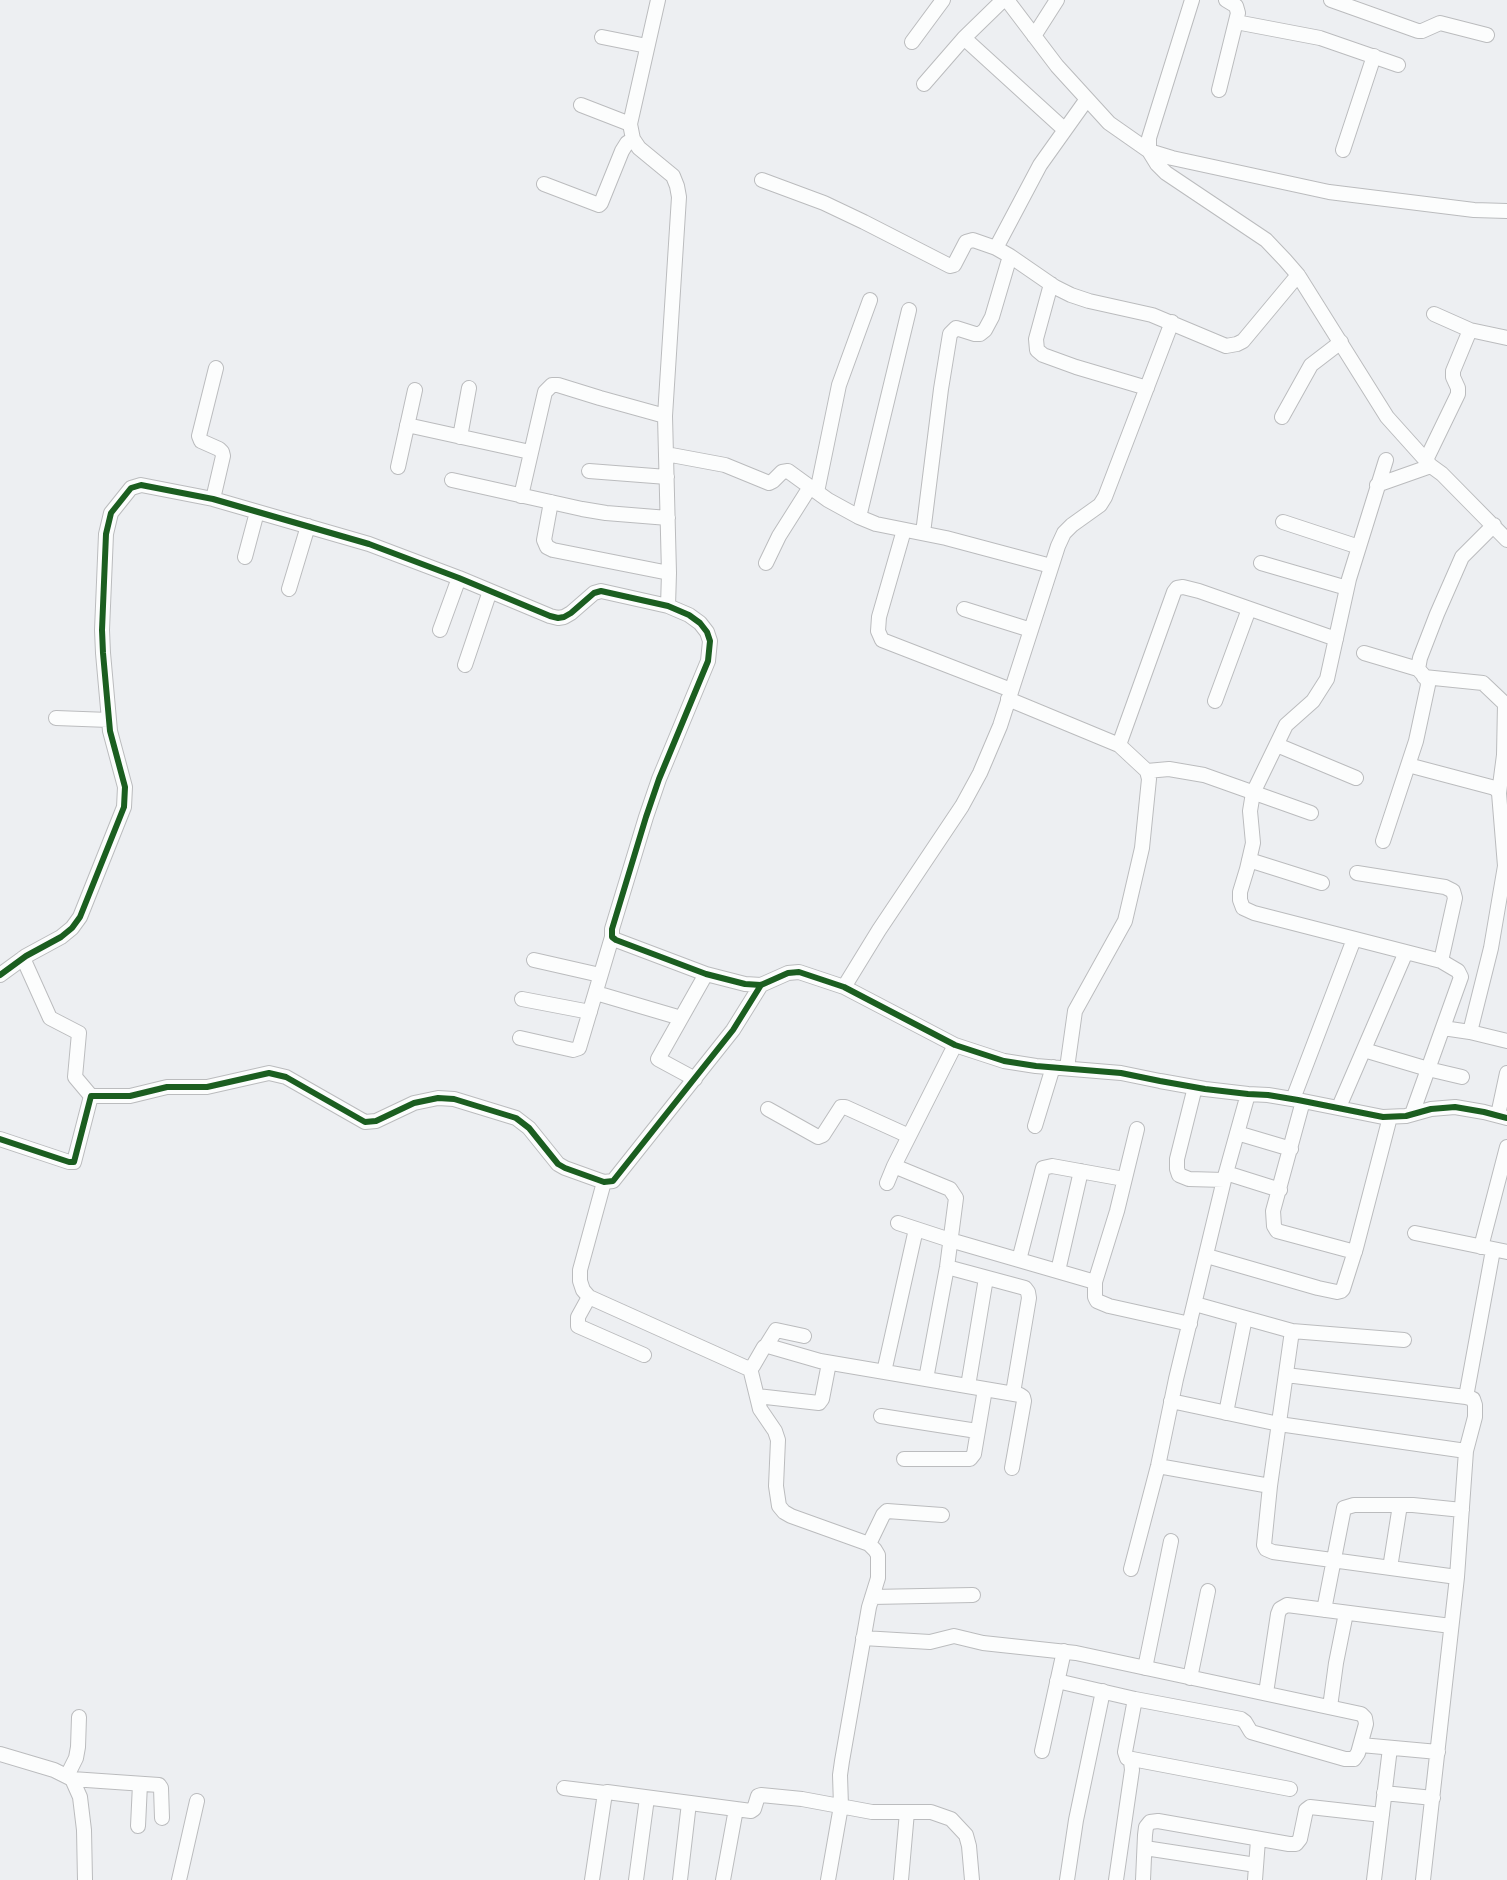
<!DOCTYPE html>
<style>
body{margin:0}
canvas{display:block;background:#edeff2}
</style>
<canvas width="1507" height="1880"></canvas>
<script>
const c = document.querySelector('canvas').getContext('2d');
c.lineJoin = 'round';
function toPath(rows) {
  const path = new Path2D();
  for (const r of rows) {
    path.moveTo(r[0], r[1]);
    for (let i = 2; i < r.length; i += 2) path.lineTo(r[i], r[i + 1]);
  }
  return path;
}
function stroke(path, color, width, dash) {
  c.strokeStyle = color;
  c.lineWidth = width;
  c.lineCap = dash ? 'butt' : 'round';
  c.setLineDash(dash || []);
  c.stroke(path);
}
const minor = toPath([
 [658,0,630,124,633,139,639,148,673,176,677,186,679,197,665,416,669,573,668,606],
 [1007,0,1057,66,1109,123,1149,151,1172,158,1329,192,1474,210,1507,211],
 [1192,0,1149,138,1149,151,1157,164,1166,173,1266,240,1285,260,1298,275,1387,417,1431,466,1442,474,1507,540],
 [1331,0,1418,31,1422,31,1440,23,1487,35],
 [1236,22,1320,38,1398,65],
 [1034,36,1057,0],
 [602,37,647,46],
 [964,38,1065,130],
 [912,42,943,0],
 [924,84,964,38,1003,0],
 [1219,90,1238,13,1236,6,1226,0],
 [581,105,630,124],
 [1343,150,1374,56],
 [762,180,824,203,864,222,950,266,954,265,966,242,973,240,996,248,1010,256,1055,287,1071,295,1089,301,1152,315,1226,346,1237,344,1243,341,1298,275],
 [544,184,599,205,601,203,622,151,627,143,633,139],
 [996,248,1040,165,1087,99],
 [1051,284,1036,339,1037,350,1043,355,1076,367,1147,388],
 [1434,314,1470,330,1507,338],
 [1282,417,1311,365,1341,342],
 [407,425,530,452],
 [460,437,469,388],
 [666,454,725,465,769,483,773,481,782,472,788,471,828,500,859,517,876,524,946,538,1051,566],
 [1386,460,1349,579,1327,679,1313,701,1286,725,1253,793,1250,811,1253,843,1247,869,1240,892,1240,900,1243,908,1254,913,1441,961,1458,971,1461,977,1412,1114],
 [1426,460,1458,394,1458,388,1453,377,1453,371,1470,330],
 [398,467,415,390],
 [589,471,667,477],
 [452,480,582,509,606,513,668,518],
 [1377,485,1431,466],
 [817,492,839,385,870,300],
 [521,496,545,392,552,385,558,385,600,398,665,416],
 [213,499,223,456,222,452,219,449,201,441,199,436,216,368],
 [551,502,544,540,547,547,553,550,669,573],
 [859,517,909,310],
 [1283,522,1359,547],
 [904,530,879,617,878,631,882,640,1011,690],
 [923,533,941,389,950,334,956,328,975,334,980,334,985,330,992,317,1010,256],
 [245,557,257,512],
 [766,563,779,536,810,487],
 [1261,563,1347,588],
 [289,589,308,526],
 [964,609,1031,630],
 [440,630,459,578],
 [1364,653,1418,669],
 [465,665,490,591],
 [1424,677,1483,683,1505,704,1504,755,1499,793],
 [1008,699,1119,745,1147,771,1149,779,1142,848,1125,921,1075,1011,1067,1068],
 [1215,701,1249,609],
 [56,718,109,720],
 [1119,745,1174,592,1177,588,1183,587,1199,591,1336,639],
 [1277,745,1356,778],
 [1408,765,1495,788,1499,793,1505,866,1491,948,1470,1032],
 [1147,771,1169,769,1204,775,1311,813],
 [1383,841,1416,741,1428,685,1427,679,1418,669,1420,658,1437,614,1462,557,1494,525],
 [1249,860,1322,883],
 [1357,873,1445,887,1453,891,1455,898,1441,961],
 [23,958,50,1018,79,1033,75,1077,91,1096],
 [534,960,600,975],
 [0,975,26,956,61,937,72,928,80,917,124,807,125,787,110,731,103,653,102,630,106,534,111,513,131,488,141,485,213,499,369,544,459,578,550,616,558,618,564,617,571,613,594,593,601,591,668,606,689,615,700,623,707,632,710,641,708,661,659,779,646,817,612,929,612,937,616,940,706,974,745,984,761,985,788,973,799,972,844,987,955,1045,1004,1061,1036,1066,1121,1073,1160,1081,1205,1089,1248,1094,1268,1095,1298,1100,1383,1117,1406,1116,1431,1109,1455,1107,1484,1112,1507,1118],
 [844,987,879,930,962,806,980,773,1000,726,1058,546,1064,533,1072,525,1100,505,1105,497,1172,322],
 [596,993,681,1018],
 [522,999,590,1012],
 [1443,1028,1470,1032,1507,1041],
 [520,1038,573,1050,579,1048,612,937],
 [1364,1050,1428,1069,1462,1077],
 [695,1079,658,1059,706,974],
 [1195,1087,1177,1159,1177,1169,1179,1175,1189,1179,1224,1180],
 [1293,1099,1354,939],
 [1303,1101,1273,1211,1274,1226,1277,1231,1355,1252],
 [1339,1107,1406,952],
 [768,1109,818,1137,823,1135,841,1107,845,1107,909,1136],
 [1498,1115,1507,1073],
 [1035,1126,1053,1067],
 [1137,1129,1117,1211,1095,1282,1095,1297,1097,1301,1109,1306,1190,1324],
 [1237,1133,1291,1149],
 [0,1139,69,1162,74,1162,91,1096,130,1096,167,1087,207,1087,269,1073,286,1077,365,1122,376,1121,414,1103,438,1098,454,1099,516,1118,529,1128,558,1164,565,1168,604,1182,613,1181,733,1030,761,985],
 [894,1166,950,1189,956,1198,947,1267,926,1379],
 [1226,1173,1280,1190],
 [604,1182,580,1270,580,1281,583,1290,589,1297,747,1368,753,1366,764,1347,768,1346,820,1361,1020,1395,1023,1397,1024,1401,1012,1468],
 [887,1183,894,1166,955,1045],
 [898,1223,950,1240,1095,1282],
 [1415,1233,1507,1252],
 [1481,1247,1507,1147],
 [1207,1256,1318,1288,1337,1292,1341,1291,1343,1289,1356,1248,1390,1117],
 [1019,1260,1043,1168,1052,1166,1124,1179],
 [947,1267,1025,1288,1028,1292,1029,1298,1013,1393],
 [1058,1271,1081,1171],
 [589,1297,578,1317,578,1326,644,1355],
 [1195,1304,1292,1331,1404,1340],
 [1292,1331,1270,1486,1264,1545,1266,1549,1273,1552,1457,1577],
 [766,1346,776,1330,804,1336],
 [750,1368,760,1409,775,1431,778,1440,776,1486,779,1506,784,1512,791,1516,869,1544,875,1550,878,1555,878,1578,869,1607,842,1761,840,1775,841,1806,828,1880],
 [884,1372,916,1229],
 [1286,1375,1466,1397,1473,1399,1475,1405,1475,1417,1466,1451,1457,1577,1423,1880],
 [968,1386,986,1278],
 [757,1396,819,1403,822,1399,829,1363],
 [1466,1397,1493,1250],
 [1171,1401,1279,1424,1466,1451],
 [1226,1413,1245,1318],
 [881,1416,977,1431],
 [904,1459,970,1459,974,1454,985,1389],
 [1158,1466,1270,1486],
 [869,1544,883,1515,887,1511,942,1515],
 [1390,1568,1400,1505],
 [1131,1569,1158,1466,1176,1379,1224,1180,1248,1094],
 [872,1597,973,1595],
 [1324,1610,1344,1508,1354,1505,1413,1505,1462,1510],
 [863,1638,930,1642,954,1636,983,1643,1076,1653,1361,1714,1365,1718,1366,1724,1358,1753,1354,1759,1345,1759,1251,1732,1245,1722,1241,1719,1135,1699,1057,1681],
 [1145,1668,1171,1541],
 [1190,1678,1208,1591],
 [1266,1693,1278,1614,1280,1609,1287,1605,1451,1626],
 [1330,1707,1336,1663,1346,1613],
 [1361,1745,1438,1752],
 [1042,1751,1064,1651],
 [0,1754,54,1770,72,1779,80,1797,84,1830,85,1880],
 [1127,1758,1290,1789],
 [67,1776,76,1758,78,1747,79,1717],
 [72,1779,159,1785,161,1788,162,1818],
 [564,1788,605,1793],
 [1384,1793,1433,1798],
 [138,1826,140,1784],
 [1145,1848,1256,1865],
 [179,1880,197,1801],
 [592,1880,605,1793,607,1792,751,1811,754,1809,758,1796,761,1795,802,1799,872,1812,931,1812,951,1819,966,1835,969,1846,972,1880],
 [636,1880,647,1798],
 [680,1880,689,1803],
 [723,1880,736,1809],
 [901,1880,907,1812],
 [1067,1880,1076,1820,1103,1691],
 [1116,1880,1132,1770,1131,1761,1127,1758,1125,1752,1135,1699],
 [1143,1880,1145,1835,1146,1827,1150,1822,1158,1821,1289,1844,1296,1844,1300,1839,1306,1810,1310,1807,1382,1815],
 [1255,1880,1258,1840],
 [1374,1880,1390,1748]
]);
stroke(minor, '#bbbcbe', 16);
stroke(minor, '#fcfdfd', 14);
stroke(toPath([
 [0,975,26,956,61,937,72,928,80,917,124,807,125,787,110,731,103,653,102,630,106,534,111,513,131,488,141,485,213,499,369,544,459,578,550,616,558,618,564,617,571,613,594,593,601,591,668,606,689,615,700,623,707,632,710,641,708,661,659,779,646,817,612,929,612,937,616,940,706,974,745,984,761,985,788,973,799,972,844,987,955,1045,1004,1061,1036,1066,1121,1073,1160,1081,1205,1089,1248,1094,1268,1095,1298,1100,1383,1117,1406,1116,1431,1109,1455,1107,1484,1112,1507,1118],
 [0,1139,69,1162,74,1162,91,1096,130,1096,167,1087,207,1087,269,1073,286,1077,365,1122,376,1121,414,1103,438,1098,454,1099,516,1118,529,1128,558,1164,565,1168,604,1182,613,1181,733,1030,761,985]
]), '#1b5e20', 6);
</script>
